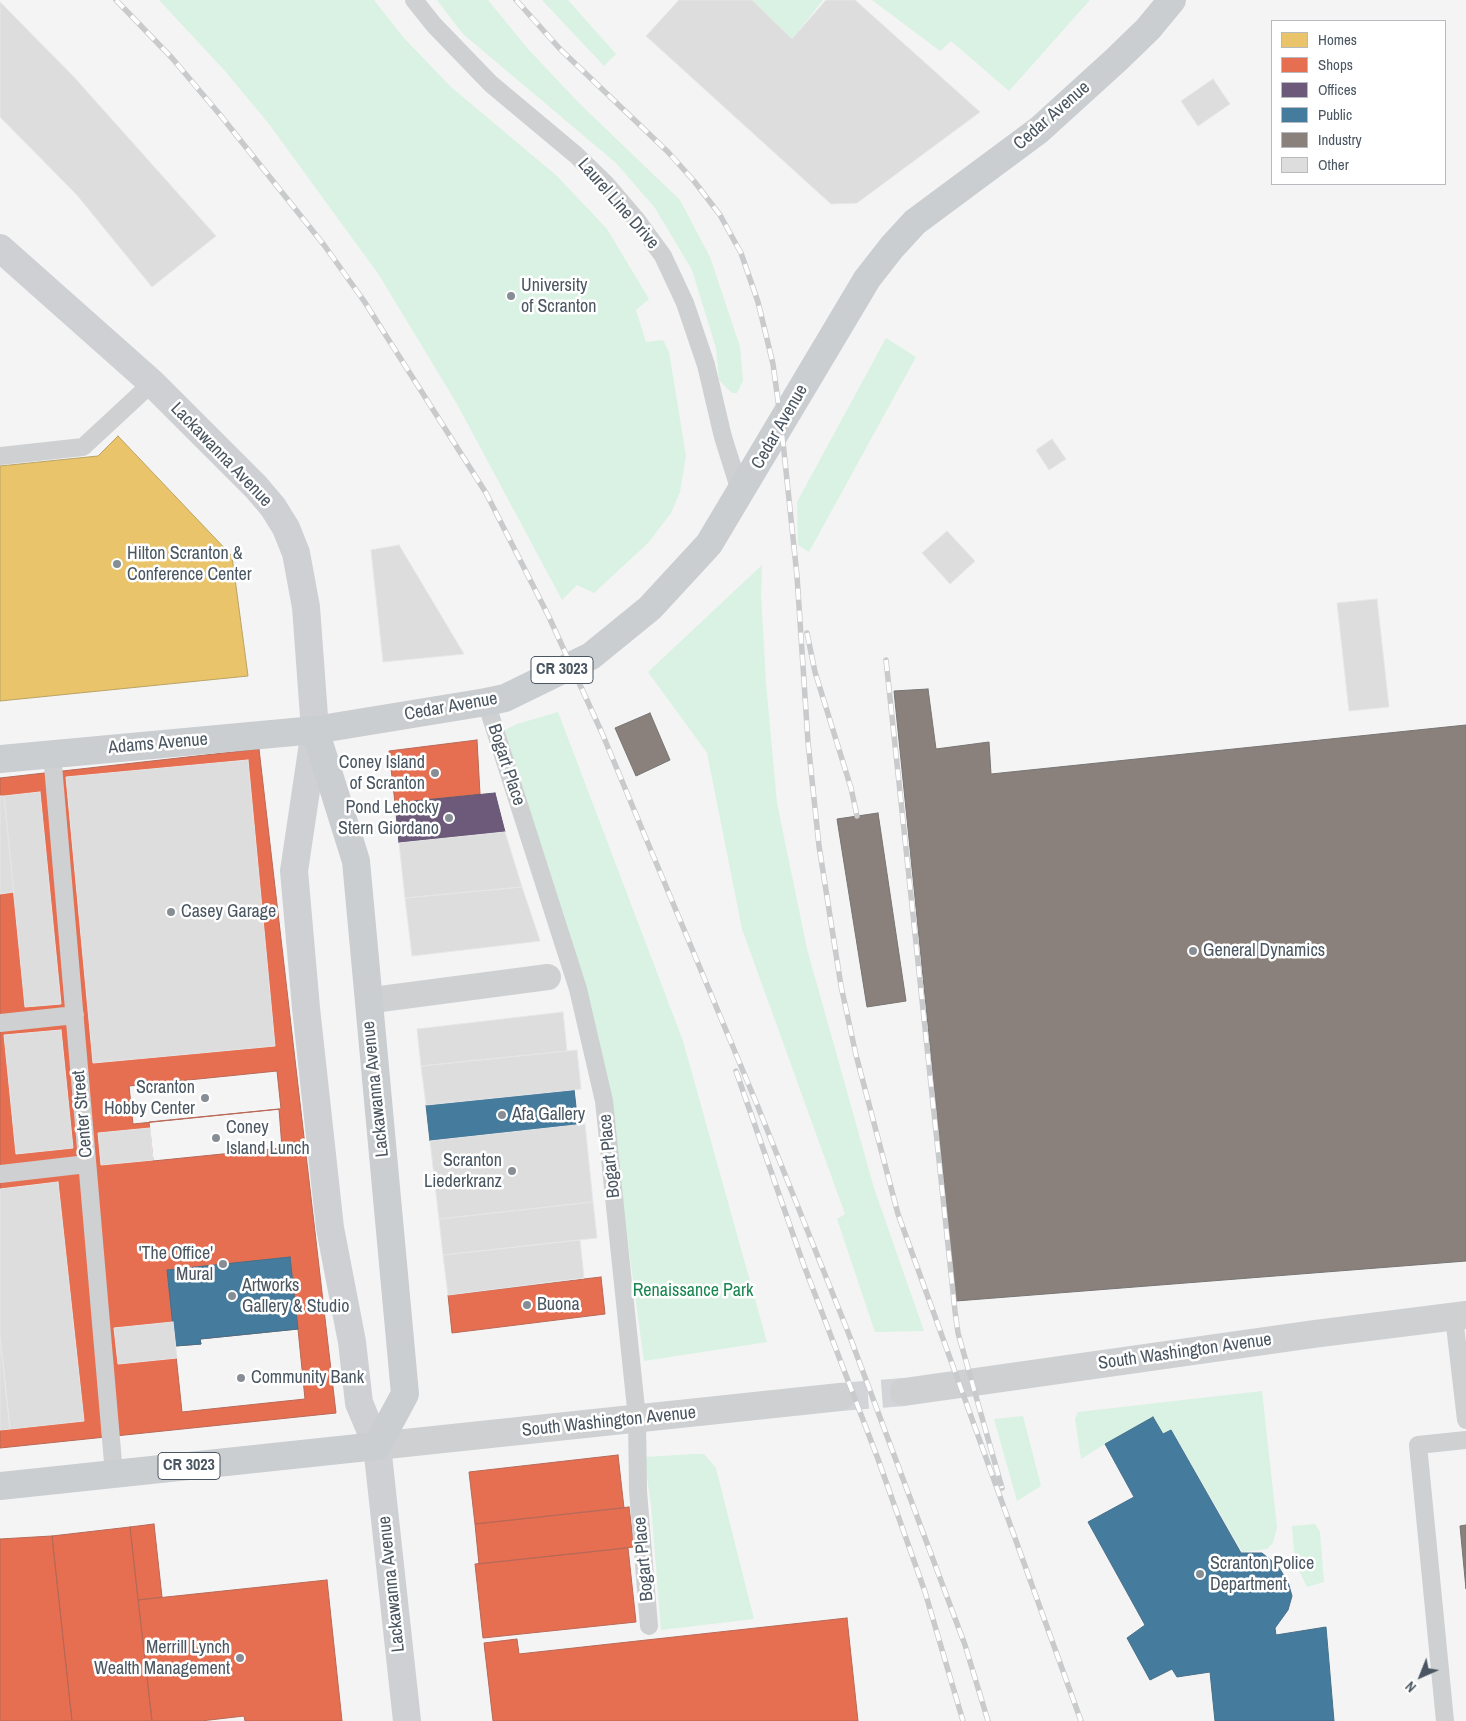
<!DOCTYPE html>
<style>
body{margin:0}
#map{position:relative;width:1466px;height:1721px;overflow:hidden;background:#f4f4f4;font-family:"Archivo Narrow",sans-serif}
canvas{display:block}
.legend{position:absolute;left:1271px;top:20px;width:175px;height:165px;box-sizing:border-box;background:#fff;border:1px solid #b7bbc0;margin:0;padding:6px 9px;list-style:none;font-size:15px;color:#4a5661}
.legend li{display:flex;align-items:center;gap:10px;height:25px}
.legend b{width:25px;border:1px solid #b7bbc0}
.north{position:absolute;left:1396px;top:1651px;width:50px;height:50px;-webkit-text-stroke:4px #fff;paint-order:stroke;rotate:224deg;font-size:14px;font-weight:700;line-height:20px;text-align:center;color:#4a5661}
.north::after{content:'';display:block;margin:auto;width:18px;height:22px;background:#4a5661;clip-path:polygon(50% 0,100% 100%,50% 72%,0 100%)}
</style>
<div id="map">
<canvas width="1466" height="1721"></canvas>
<ul class="legend">
<li><b style="height:14px;background:#e9c46a"></b>Homes</li>
<li><b style="height:14px;background:#e76f51"></b>Shops</li>
<li><b style="height:14px;background:#6d597a"></b>Offices</li>
<li><b style="height:14px;background:#457b9d"></b>Public</li>
<li><b style="height:14px;background:#8a817c"></b>Industry</li>
<li><b style="height:14px;background:#ddddde"></b>Other</li>
</ul>
<div class="north">N</div>
</div>
<script>
const c = document.querySelector('canvas').getContext('2d');
c.lineJoin = 'round';
function fill(path, color) {
  c.fillStyle = color;
  c.fill(path, 'evenodd');
}
function toPath(rows) {
  const path = new Path2D();
  for (const r of rows) {
    path.moveTo(r[0], r[1]);
    for (let i = 2; i < r.length; i += 2) path.lineTo(r[i], r[i + 1]);
  }
  return path;
}
function stroke(path, color, width, dash) {
  c.strokeStyle = color;
  c.lineWidth = width;
  c.lineCap = dash ? 'butt' : 'round';
  c.setLineDash(dash || []);
  c.stroke(path);
}
function write(font, color, halo, rows, align = 'center') {
  c.font = font + ' "Archivo Narrow",sans-serif';
  c.lineWidth = 5;
  c.setLineDash([]);
  c.textBaseline = 'middle';
  c.strokeStyle = halo;
  c.fillStyle = color;
  for (const [text, x, y, turn = 0] of rows) {
    c.save();
    c.translate(x, y);
    c.rotate((+turn || 0) * Math.PI / 180);
    c.textAlign = isNaN(turn) ? turn : align;
    if (halo) c.strokeText(text, 0, 0);
    c.fillText(text, 0, 0);
    c.restore();
  }
}
fill(toPath([
 [159,0,374,0,403,37,451,87,557,176,607,229,649,299,636,310,646,342,663,340,669,352,686,456,680,492,671,513,648,543,594,593,577,585,562,600,457,404,379,275,269,124,225,71],
 [437,0,488,0,528,49,580,104,680,200,710,257,740,347,743,381,737,393,732,393,719,380,716,348,692,270,655,208,616,163,463,34],
 [542,0,568,0,616,54,604,66],
 [752,0,823,0,792,39],
 [872,0,1090,0,1009,91,951,41,940,51],
 [886,338,916,357,809,552,798,545,797,502],
 [762,565,761,595,766,683,777,803,807,949,874,1188,924,1331,875,1332,837,1219,845,1214,742,929,707,753,648,672],
 [558,712,683,1041,767,1342,644,1361,622,1199,591,1010,503,731,517,724],
 [1262,1391,1277,1527,1273,1543,1267,1549,1242,1552,1172,1431,1163,1434,1153,1417,1105,1444,1081,1459,1075,1419,1078,1412],
 [1023,1416,1041,1486,1017,1501,994,1419],
 [695,1454,704,1454,716,1468,754,1619,661,1630,651,1505,644,1457],
 [1315,1524,1320,1532,1324,1582,1307,1587,1295,1562,1292,1526]
]), '#d9f2e3');
const homes = toPath([
 [118,436,232,556,248,676,0,701,0,466,98,456,118,436]
]);
fill(homes, '#e9c46a');
stroke(homes, '#b9a367', 1);
const shops = toPath([
 [477,740,480,794,395,803,389,751,477,740],
 [259,749,336,1413,0,1448,0,778,259,749],
 [277,1071,281,1109,133,1124,129,1086,277,1071],
 [279,1109,282,1148,153,1161,149,1122,279,1109],
 [601,1277,605,1314,452,1333,448,1295,601,1277],
 [298,1329,305,1399,182,1412,175,1346,201,1344,200,1339,298,1329],
 [618,1455,624,1508,475,1524,469,1472,618,1455],
 [629,1507,634,1547,479,1564,475,1524,629,1507],
 [154,1524,162,1597,138,1600,130,1527,154,1524],
 [130,1527,152,1721,72,1721,52,1536,130,1527],
 [52,1536,72,1721,0,1721,0,1539,52,1536],
 [628,1548,636,1622,483,1638,475,1564,628,1548],
 [327,1580,342,1721,245,1721,244,1716,201,1721,152,1721,138,1600,327,1580],
 [847,1618,858,1721,493,1721,484,1643,517,1639,519,1654,847,1618]
]);
fill(shops, '#e76f51');
stroke(shops, '#b86856', 1);
const offices = toPath([
 [495,793,505,832,399,843,395,803,495,793]
]);
fill(offices, '#6d597a');
stroke(offices, '#625872', 1);
const public = toPath([
 [574,1089,578,1125,430,1141,426,1105,574,1089],
 [290,1257,298,1329,200,1339,201,1344,175,1346,167,1270,290,1257],
 [1153,1417,1163,1434,1171,1430,1241,1553,1262,1553,1278,1566,1288,1582,1292,1596,1288,1610,1275,1628,1276,1635,1326,1627,1334,1721,1215,1721,1210,1672,1177,1677,1172,1669,1150,1680,1127,1638,1145,1625,1088,1522,1134,1497,1105,1444,1153,1417]
]);
fill(public, '#457b9d');
stroke(public, '#46708b', 1);
const industry = toPath([
 [928,689,936,749,989,742,991,774,1466,725,1466,1261,956,1301,894,691,928,689],
 [650,713,670,760,636,776,615,728,650,713],
 [878,813,906,1001,867,1007,837,819,878,813],
 [1466,1525,1466,1589,1460,1526,1466,1525]
]);
fill(industry, '#8a817c');
stroke(industry, '#777474', 1);
const building = toPath([
 [679,0,752,0,792,39,826,0,855,0,980,112,857,203,831,204,646,36,679,0],
 [0,2,73,76,216,236,152,287,77,195,0,117,0,2],
 [1213,79,1230,104,1198,126,1181,101,1213,79],
 [1052,439,1066,459,1049,470,1036,450,1052,439],
 [947,531,975,561,950,584,922,553,947,531],
 [399,545,464,654,383,662,371,550,399,545],
 [1377,599,1389,707,1349,711,1337,603,1377,599],
 [248,760,275,1046,93,1063,66,777,248,760],
 [40,792,61,1004,25,1007,4,796,40,792],
 [0,796,4,796,14,892,0,894,0,796],
 [505,832,522,887,405,898,399,843,505,832],
 [522,887,540,941,412,956,405,898,522,887],
 [563,1012,567,1051,421,1066,417,1029,563,1012],
 [61,1030,73,1148,16,1154,4,1035,61,1030],
 [577,1050,581,1089,426,1105,421,1066,577,1050],
 [585,1124,593,1202,439,1219,430,1141,585,1124],
 [150,1128,153,1160,101,1165,98,1133,150,1128],
 [58,1182,84,1421,10,1429,0,1336,0,1189,58,1182],
 [593,1202,597,1238,443,1255,439,1219,593,1202],
 [580,1240,584,1278,448,1295,443,1255,580,1240],
 [173,1322,177,1358,118,1364,114,1328,173,1322],
 [0,1336,10,1429,0,1430,0,1336]
]);
fill(building, '#ddddde');
stroke(building, '#e5e6e7', 1);
stroke(toPath([
 [840,1397,904,1392]
]), '#d2d4d7', 28, [28, 14]);
stroke(toPath([
 [414,0,434,25,491,84,576,155,606,184,636,219,663,256,685,303,706,365,723,437,741,494],
 [0,456,83,447,152,383],
 [486,702,578,989,604,1101,637,1418,638,1491,649,1626],
 [52,754,114,1474],
 [0,1023,75,1015],
 [0,1174,87,1164],
 [1454,1317,1466,1420],
 [1445,1721,1418,1445,1466,1440]
]), '#ced0d2', 18);
stroke(toPath([
 [373,1000,548,977]
]), '#ced0d2', 26);
stroke(toPath([
 [904,1392,1314,1334,1466,1315],
 [377,1446,840,1397]
]), '#ced0d2', 28);
stroke(toPath([
 [0,248,152,383,256,487,273,507,286,528,296,553,306,607,315,730,294,871,306,1008,330,1228,352,1342,359,1403,377,1446,407,1721]
]), '#ced0d4', 28);
stroke(toPath([
 [0,759,315,730,486,702,505,698,591,656,650,608,709,544,867,279,892,247,915,222,1039,130,1116,60,1148,29,1172,0],
 [0,1486,377,1446,405,1394,356,861,315,730]
]), '#caced1', 28);
const rail = toPath([
 [116,0,172,58,221,116,324,245,364,301,486,493,549,617,602,733,758,1107,850,1337,965,1645,988,1721],
 [516,0,560,49,668,152,694,181,720,215,741,253,758,302,773,364,781,423,797,576,808,742,819,846,841,986,856,1055,898,1214,1081,1721],
 [807,633,815,672,851,788,857,816],
 [886,660,955,1311,958,1333,1002,1488],
 [736,1071,803,1263,878,1459,925,1592,963,1721]
]);
stroke(rail, '#c9cacc', 5.5);
stroke(rail, '#fff', 4, [11]);
for (const [x, y, r, color] of [
 [511,296,5,"#868d94"],
 [117,564,5,"#868d94"],
 [435,773,5,"#868d94"],
 [449,818,5,"#868d94"],
 [171,912,5,"#868d94"],
 [1193,951,5,"#868d94"],
 [205,1098,5,"#868d94"],
 [502,1115,5,"#868d94"],
 [216,1138,5,"#868d94"],
 [512,1171,5,"#868d94"],
 [223,1264,5,"#868d94"],
 [232,1296,5,"#868d94"],
 [527,1305,5,"#868d94"],
 [241,1378,5,"#868d94"],
 [1200,1574,5,"#868d94"],
 [240,1658,5,"#868d94"]
]) {
  const dot = new Path2D();
  dot.arc(x, y, r, 0, 2 * Math.PI);
  c.fillStyle = color;
  c.fill(dot);
  stroke(dot, '#fff', 2);
}
for (const [x, y, w] of [
 [562,670,62],
 [189,1466,62]
]) {
  const box = new Path2D();
  box.roundRect(x - w / 2, y - 13.5, w, 27, 4);
  c.fillStyle = '#fff';
  c.fill(box);
  stroke(box, '#4a5661', 1);
}
write('bold 16px', '#4a5661', null, [
 ["CR 3023",562,670],
 ["CR 3023",189,1466]
]);
write('18px', '#4a5661', '#fff', [
 ["Cedar Avenue",1052,116,-41],
 ["Laurel Line Drive",618,204,49],
 ["Cedar Avenue",780,427,-60],
 ["Lackawanna Avenue",221,455,46],
 ["Cedar Avenue",451,707,-10],
 ["Adams Avenue",158,744,-5],
 ["Bogart Place",506,765,72],
 ["Lackawanna Avenue",376,1089,-96],
 ["Center Street",83,1114,-95],
 ["Bogart Place",610,1156,-96],
 ["South Washington Avenue",1185,1352,-8],
 ["South Washington Avenue",609,1422,-6],
 ["Bogart Place",644,1559,-95],
 ["Lackawanna Avenue",392,1584,-96]
]);
write('18px', '#4a5661', '#fff', [
 ["University",521,286],
 ["of Scranton",521,307],
 ["Hilton Scranton &",127,554],
 ["Conference Center",127,575],
 ["Coney Island",425,763,"right"],
 ["of Scranton",425,784,"right"],
 ["Pond Lehocky",439,808,"right"],
 ["Stern Giordano",439,829,"right"],
 ["Casey Garage",181,912],
 ["General Dynamics",1203,951],
 ["Scranton",195,1088,"right"],
 ["Hobby Center",195,1109,"right"],
 ["Afa Gallery",512,1115],
 ["Coney",226,1128],
 ["Island Lunch",226,1149],
 ["Scranton",502,1161,"right"],
 ["Liederkranz",502,1182,"right"],
 ["'The Office'",213,1254,"right"],
 ["Mural",213,1275,"right"],
 ["Artworks",242,1286],
 ["Gallery & Studio",242,1307],
 ["Buona",537,1305],
 ["Community Bank",251,1378],
 ["Scranton Police",1210,1564],
 ["Department",1210,1585],
 ["Merrill Lynch",230,1648,"right"],
 ["Wealth Management",230,1669,"right"]
], 'left');
write('18px', '#17864f', '#fff', [
 ["Renaissance Park",693,1291]
]);
</script>
